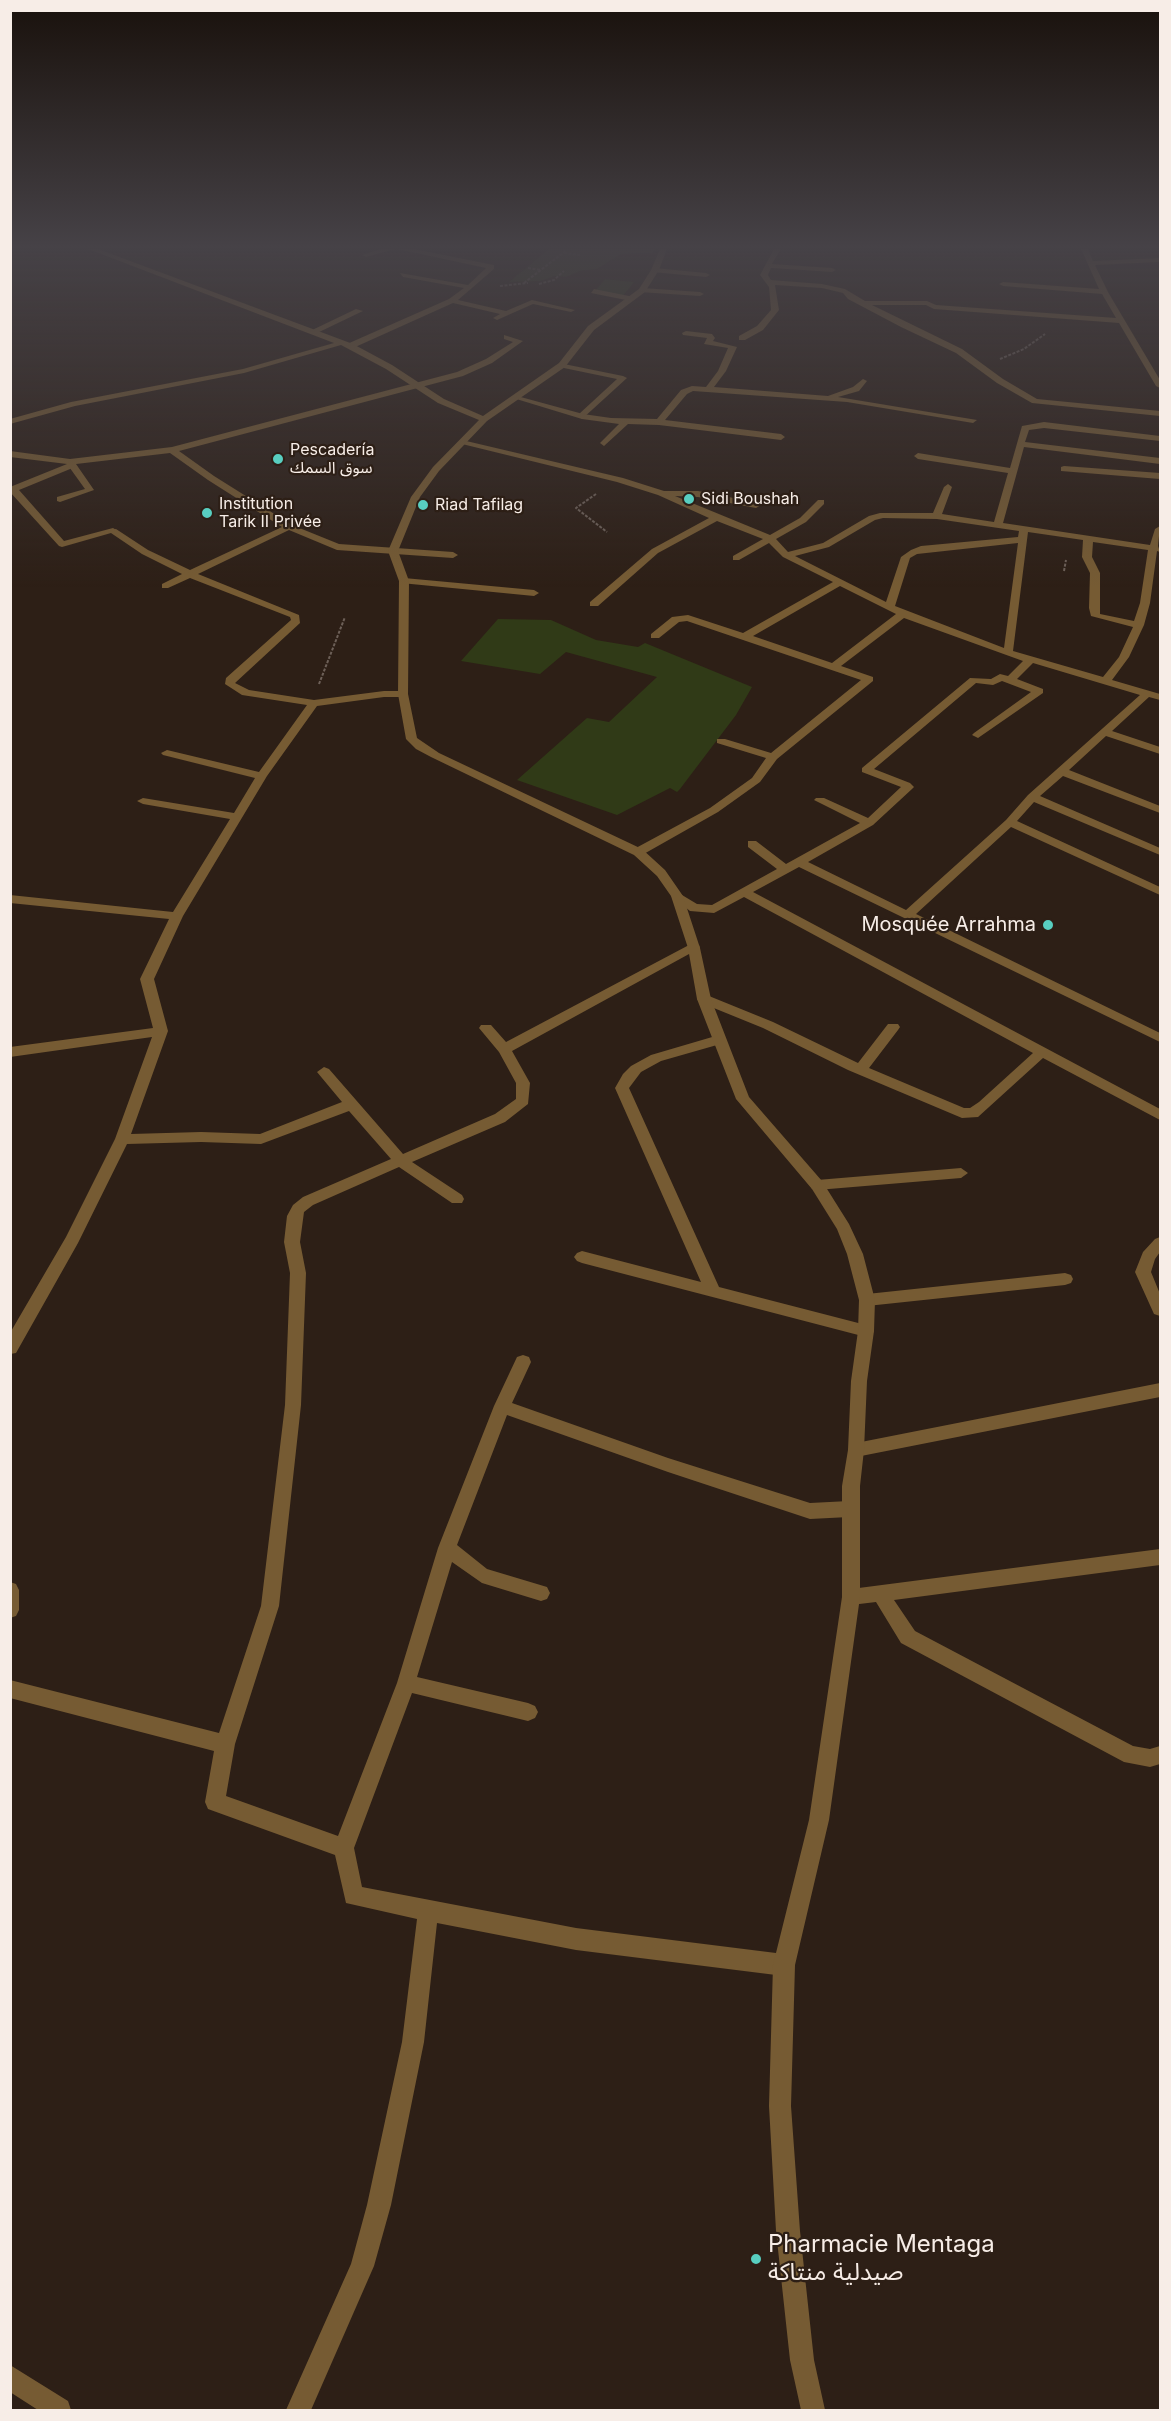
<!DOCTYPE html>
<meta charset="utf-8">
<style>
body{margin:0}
#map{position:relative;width:1171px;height:2421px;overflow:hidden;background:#2d1f16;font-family:Inter,sans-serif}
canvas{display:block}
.frame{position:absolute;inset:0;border:12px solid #f7ede7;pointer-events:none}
</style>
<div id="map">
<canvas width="1171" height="2421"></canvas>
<div class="frame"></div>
</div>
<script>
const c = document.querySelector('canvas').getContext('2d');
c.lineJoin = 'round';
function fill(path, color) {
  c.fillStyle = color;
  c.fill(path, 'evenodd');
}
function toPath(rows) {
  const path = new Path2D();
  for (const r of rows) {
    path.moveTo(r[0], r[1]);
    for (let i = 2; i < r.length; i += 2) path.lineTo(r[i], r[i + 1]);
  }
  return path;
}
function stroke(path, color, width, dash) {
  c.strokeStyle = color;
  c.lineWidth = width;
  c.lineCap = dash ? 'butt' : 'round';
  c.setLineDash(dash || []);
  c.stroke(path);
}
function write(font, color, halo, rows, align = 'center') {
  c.font = font + ' Inter,"Noto Sans Arabic",sans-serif';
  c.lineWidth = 4.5;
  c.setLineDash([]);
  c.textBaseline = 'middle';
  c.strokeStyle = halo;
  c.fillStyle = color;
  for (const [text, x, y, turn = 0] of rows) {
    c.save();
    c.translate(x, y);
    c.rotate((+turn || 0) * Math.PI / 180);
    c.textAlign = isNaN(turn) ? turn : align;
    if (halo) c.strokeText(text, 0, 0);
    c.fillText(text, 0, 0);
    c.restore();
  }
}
fill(toPath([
 [549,249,654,249,653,253,621,254,597,269,580,271,566,277,555,276,541,281,509,282],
 [605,279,634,282,623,296,596,290],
 [498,619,551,620,596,640,638,647,645,643,752,687,736,715,680,789,677,792,670,788,617,815,517,780,587,718,609,722,657,677,566,652,540,674,461,661]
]), '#303a17');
stroke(toPath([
 [564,253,580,255],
 [528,268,541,270],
 [524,283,568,249],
 [539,284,554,280,564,271],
 [500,286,528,283],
 [1000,359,1024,349,1045,334],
 [596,494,576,508,607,532],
 [1064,571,1066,560],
 [319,684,345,617]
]), '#6d6058', 2, [3, 1.5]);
fill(toPath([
 [559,363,623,376,627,378,582,419,578,416,579,414,617,379,559,367,559,363],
 [72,462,75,463,75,467,19,490,64,541,113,528,118,531,62,547,59,546,10,492,10,487,72,462]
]), '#765b33');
fill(toPath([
 [381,249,395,249,366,257,362,255,381,249],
 [397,249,414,249,494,265,494,269,458,300,506,311,532,300,575,310,571,312,533,304,497,320,493,318,500,314,453,303,353,348,347,348,347,344,449,299,464,288,403,277,400,273,468,285,486,268,397,249],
 [774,249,781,249,772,264,832,268,836,270,832,272,771,268,768,275,771,280,822,284,845,289,865,301,927,301,936,305,1116,318,1102,294,1003,286,999,284,1003,282,1099,289,1081,249,1088,249,1093,261,1160,258,1160,262,1095,265,1108,292,1160,380,1160,388,1156,386,1119,323,934,309,926,305,872,305,962,349,1003,379,1037,399,1160,411,1160,416,1032,403,997,383,956,353,901,327,848,299,843,293,822,288,775,285,779,310,763,330,745,340,739,340,739,336,757,326,771,310,769,287,760,275,774,249],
 [655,268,706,273,710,275,706,277,652,272,655,268],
 [642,288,700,292,704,294,700,296,639,292,642,288],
 [594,289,634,297,635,299,631,301,591,293,594,289],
 [356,309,363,311,315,334,308,332,356,309],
 [686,331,712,334,715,338,713,341,737,347,726,371,714,387,828,396,853,387,863,379,867,381,859,391,838,397,977,420,973,423,847,402,693,391,687,394,665,420,781,434,785,437,781,440,659,425,628,424,604,446,600,443,619,424,582,419,513,398,517,396,583,414,611,418,657,419,681,390,692,386,706,387,718,371,728,348,704,344,707,338,683,335,682,333,686,331],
 [504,335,523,341,492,363,463,376,179,451,214,476,292,525,339,544,453,552,458,555,453,558,337,550,289,530,198,574,299,615,300,623,235,683,249,690,314,700,384,691,403,691,408,694,403,697,384,697,317,706,267,776,183,916,154,979,168,1031,131,1134,201,1132,260,1134,342,1102,317,1072,324,1067,329,1069,403,1154,495,1114,516,1099,516,1083,499,1052,479,1028,481,1025,491,1025,506,1042,689,945,699,945,700,948,512,1051,530,1083,528,1104,505,1122,412,1162,462,1195,464,1199,462,1203,452,1203,399,1167,313,1205,304,1212,300,1242,306,1273,301,1405,279,1606,235,1744,226,1796,338,1836,397,1683,438,1548,494,1406,517,1357,523,1355,529,1357,531,1362,512,1403,668,1458,810,1503,849,1501,855,1504,858,1509,855,1514,849,1517,810,1519,668,1472,507,1415,457,1545,487,1569,547,1587,550,1593,547,1599,541,1601,482,1583,452,1562,417,1677,528,1703,535,1706,538,1712,535,1718,528,1721,412,1693,354,1848,362,1887,576,1928,784,1954,792,1957,795,1965,792,1973,784,1976,576,1950,437,1923,424,2042,391,2205,374,2266,311,2410,286,2410,351,2264,367,2205,402,2042,417,1919,346,1903,335,1855,208,1809,205,1802,214,1751,10,1698,10,1680,219,1733,261,1606,285,1405,290,1273,284,1242,287,1216,293,1205,303,1197,391,1159,349,1111,261,1144,201,1142,127,1144,78,1243,16,1353,10,1354,10,1333,66,1237,115,1139,152,1037,10,1057,10,1047,153,1028,140,979,169,919,10,903,10,895,173,912,230,819,143,804,137,801,143,798,234,813,255,778,163,755,161,753,167,750,259,772,307,705,242,695,225,684,226,678,291,620,290,617,190,578,168,588,162,588,162,584,182,574,142,554,108,531,116,529,148,550,190,570,282,527,208,480,170,453,76,464,94,490,60,502,57,501,57,497,85,489,67,464,10,457,10,451,70,459,172,447,457,372,486,359,513,342,504,339,504,335],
 [1044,422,1160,436,1160,441,1044,428,1029,430,1025,442,1160,458,1160,464,1024,447,1003,523,1150,545,1155,529,1160,526,1158,546,1160,552,1157,551,1150,603,1144,625,1129,657,1112,680,1160,694,1160,700,1149,697,1112,731,1160,747,1160,754,1106,736,1069,770,1160,806,1160,813,1063,776,1040,796,1160,848,1160,855,1034,802,1017,821,1160,887,1160,895,1011,827,916,914,1160,1033,1160,1042,799,867,753,892,1160,1109,1160,1120,1043,1058,978,1117,962,1118,848,1070,763,1028,699,1002,697,999,704,995,709,996,773,1022,858,1063,888,1024,898,1024,900,1027,898,1030,869,1068,964,1108,970,1108,979,1102,1033,1053,744,897,714,913,690,911,671,896,677,892,697,904,712,905,777,869,748,847,748,841,756,841,786,864,860,823,814,800,816,798,824,798,868,818,901,787,862,772,862,768,970,678,991,679,1000,674,1008,676,1023,661,904,618,841,666,873,677,873,681,777,759,760,782,718,812,642,855,634,855,634,849,710,808,752,778,766,758,717,743,717,739,725,739,771,753,861,680,687,621,679,622,659,638,651,638,651,634,672,617,688,615,743,633,833,582,783,557,769,543,739,560,733,560,733,556,763,539,717,521,658,553,598,606,590,606,590,602,652,549,709,518,658,495,617,482,458,443,462,440,623,478,664,491,698,491,759,503,761,505,756,508,698,497,675,496,770,535,800,518,818,500,824,500,824,504,806,522,776,539,788,552,823,543,869,516,880,513,933,513,944,487,948,484,952,487,942,514,994,522,1008,473,918,459,914,456,918,453,1010,468,1022,426,1044,422],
 [883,518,937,519,1019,531,1018,537,921,546,911,550,901,557,886,602,795,556,829,547,875,520,883,518],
 [1028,532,1083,540,1082,557,1090,573,1089,608,1091,616,1133,627,1119,657,1103,677,1013,651,1028,532],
 [1093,542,1148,550,1140,603,1134,621,1100,614,1100,573,1092,557,1093,542],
 [1018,543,1004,648,895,606,910,558,917,554,1018,543],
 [840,586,896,614,832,663,753,636,840,586],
 [1033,663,1140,695,1028,795,1006,820,906,910,808,862,873,825,912,789,914,787,910,783,874,769,976,683,993,685,1002,681,1031,692,974,733,972,735,978,738,1043,693,1043,689,1017,679,1033,663],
 [1064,466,1160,473,1160,479,1061,471,1061,467,1064,466],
 [404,578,534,590,539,593,534,596,401,583,399,581,404,578],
 [719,1035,726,1040,724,1043,661,1061,641,1072,629,1088,719,1287,866,1325,872,1327,874,1331,872,1335,866,1337,582,1263,577,1261,574,1257,577,1253,582,1251,701,1282,615,1088,623,1074,631,1066,651,1055,719,1035],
 [961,1168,968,1173,961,1178,817,1190,812,1189,810,1185,812,1181,817,1180,961,1168],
 [1160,1237,1160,1252,1155,1259,1151,1272,1160,1294,1160,1316,1154,1314,1135,1272,1143,1252,1155,1239,1160,1237],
 [1065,1273,1071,1275,1073,1279,1071,1283,1065,1285,867,1306,861,1304,859,1300,861,1296,867,1294,1065,1273],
 [1160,1383,1160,1397,856,1457,850,1455,848,1450,850,1445,856,1443,1160,1383],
 [1160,1549,1160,1565,894,1600,915,1631,1133,1746,1150,1749,1160,1746,1160,1764,1150,1767,1124,1762,901,1643,876,1602,851,1605,845,1603,842,1597,845,1591,851,1589,1160,1549],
 [10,1582,16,1584,19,1590,19,1610,16,1616,10,1618,10,1582],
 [10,2365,68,2401,71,2410,38,2410,10,2392,10,2365]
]), '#765b33');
fill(toPath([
 [88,249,98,249,353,344,392,365,444,399,483,416,559,363,588,326,639,289,651,270,660,249,667,249,659,270,645,292,594,330,565,367,487,421,439,471,420,497,398,551,409,581,408,694,417,738,439,753,642,849,665,870,683,896,700,948,711,999,749,1097,822,1181,849,1224,863,1254,875,1300,874,1331,867,1381,864,1450,860,1486,860,1597,829,1820,795,1965,791,2106,800,2231,814,2360,825,2410,801,2410,790,2360,776,2231,769,2106,773,1965,809,1820,842,1597,842,1486,848,1450,851,1381,858,1331,859,1300,847,1254,837,1229,812,1189,736,1099,697,999,688,948,671,896,657,876,634,855,431,757,416,749,406,739,398,694,399,581,388,551,411,497,433,467,479,420,438,403,386,369,341,345,244,373,75,406,10,424,10,419,71,402,243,369,334,343,88,249]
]), '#765b33');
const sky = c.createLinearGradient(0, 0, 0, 588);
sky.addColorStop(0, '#19110c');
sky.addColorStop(0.42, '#464247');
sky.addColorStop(1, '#46424700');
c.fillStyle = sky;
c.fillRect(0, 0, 1171, 588);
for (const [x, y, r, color] of [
 [278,459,6,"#58cec0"],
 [689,499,6,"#58cec0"],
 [423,505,6,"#58cec0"],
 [207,513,6,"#58cec0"],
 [1048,925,6,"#58cec0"],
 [756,2259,6,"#58cec0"]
]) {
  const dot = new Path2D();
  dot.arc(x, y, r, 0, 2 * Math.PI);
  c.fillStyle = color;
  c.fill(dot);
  stroke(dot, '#2d1f16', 2);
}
write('16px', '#f7ede7', '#2d1f16', [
 ["Pescadería",290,450],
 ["سوق السمك",290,468],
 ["Sidi Boushah",701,499],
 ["Institution",219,504],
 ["Tarik II Privée",219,522],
 ["Riad Tafilag",435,505]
], 'left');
write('20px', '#f7ede7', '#2d1f16', [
 ["Mosquée Arrahma",1036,925]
], 'right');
write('24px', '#f7ede7', '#2d1f16', [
 ["Pharmacie Mentaga",768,2245],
 ["صيدلية منتاكة",768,2273]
], 'left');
</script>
